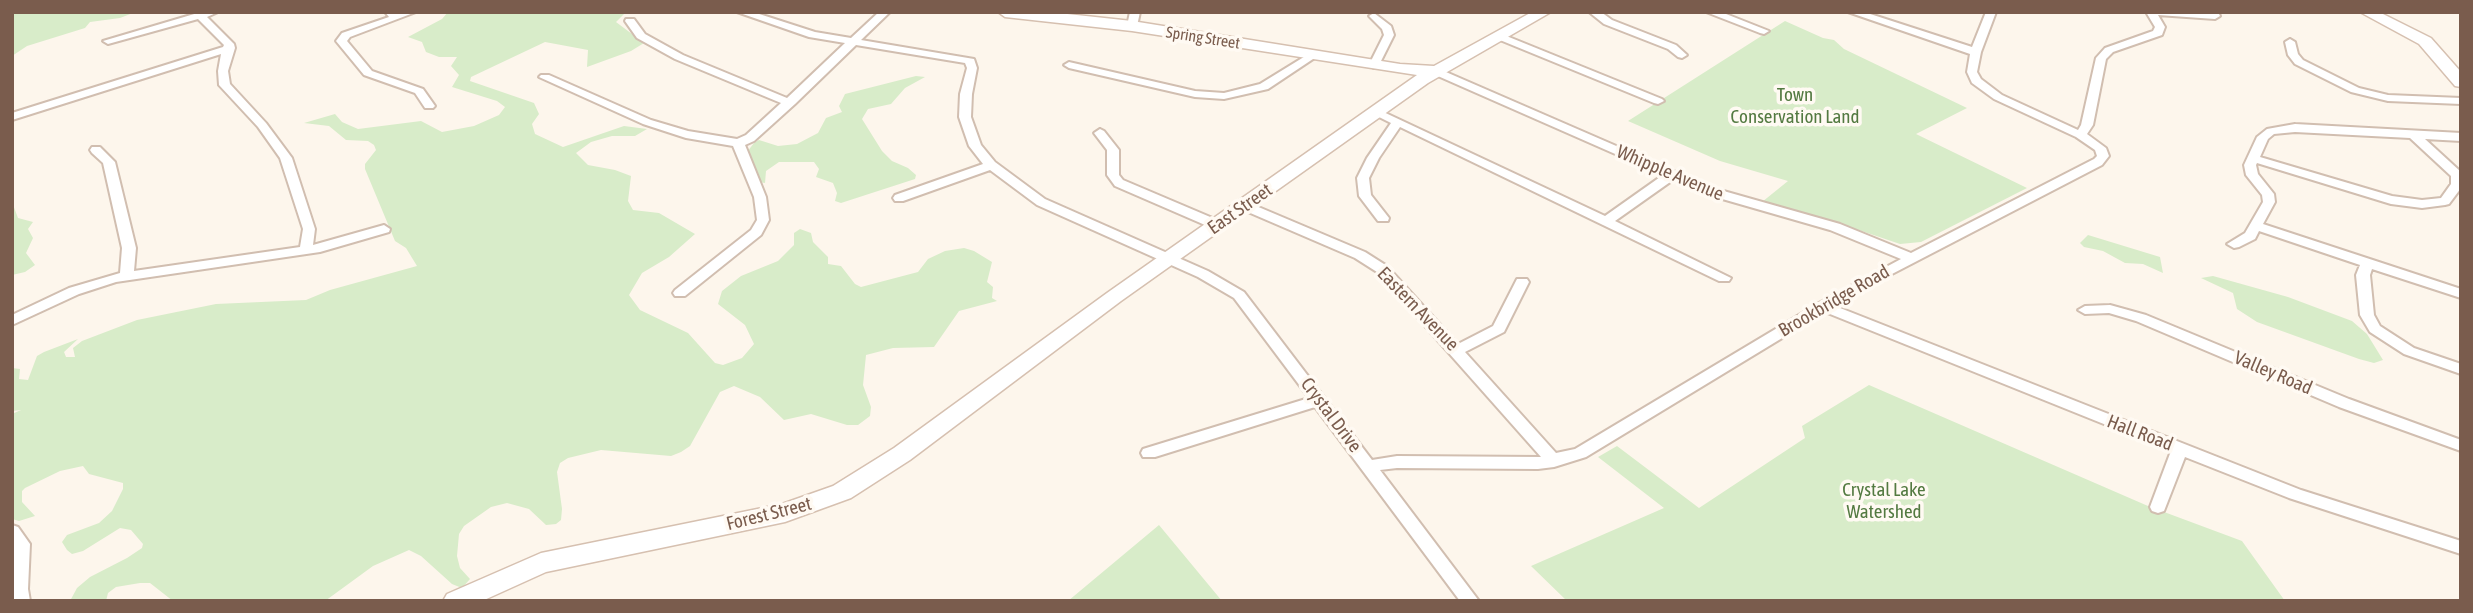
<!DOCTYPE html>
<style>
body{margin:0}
#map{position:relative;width:2473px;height:613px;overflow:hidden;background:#fdf6ec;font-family:"Asap Condensed",sans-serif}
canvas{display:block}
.frame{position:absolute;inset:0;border:14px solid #7a5c4d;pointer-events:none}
</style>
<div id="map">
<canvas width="2473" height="613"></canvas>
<div class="frame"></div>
</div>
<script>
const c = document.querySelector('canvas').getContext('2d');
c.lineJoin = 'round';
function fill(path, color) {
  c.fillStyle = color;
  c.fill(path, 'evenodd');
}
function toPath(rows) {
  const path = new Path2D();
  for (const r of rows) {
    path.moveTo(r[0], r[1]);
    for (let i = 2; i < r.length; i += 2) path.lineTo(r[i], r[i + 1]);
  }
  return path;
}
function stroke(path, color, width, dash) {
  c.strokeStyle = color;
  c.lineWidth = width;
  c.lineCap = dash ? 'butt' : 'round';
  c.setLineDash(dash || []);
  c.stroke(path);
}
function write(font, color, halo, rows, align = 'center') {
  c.font = font + ' "Asap Condensed",sans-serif';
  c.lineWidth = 7;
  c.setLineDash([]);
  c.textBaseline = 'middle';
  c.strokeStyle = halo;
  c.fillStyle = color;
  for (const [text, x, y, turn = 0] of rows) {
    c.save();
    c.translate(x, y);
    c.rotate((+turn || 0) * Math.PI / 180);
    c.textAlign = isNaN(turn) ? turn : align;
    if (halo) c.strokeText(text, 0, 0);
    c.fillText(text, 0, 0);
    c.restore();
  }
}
fill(toPath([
 [12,12,133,12,133,13,120,18,90,22,85,28,27,46,12,56],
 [448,12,626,12,616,22,644,43,631,51,587,67,588,50,545,42,471,77,470,81,534,103,539,114,532,124,535,134,563,147,624,126,647,129,635,136,612,136,591,142,576,153,588,165,615,170,631,176,628,201,633,210,659,213,695,234,669,257,642,273,629,295,640,310,688,333,715,363,723,365,742,358,754,344,745,325,718,304,722,291,741,276,778,261,794,245,794,233,800,229,811,233,813,242,828,257,828,264,841,266,855,284,861,287,918,272,928,259,945,251,964,248,974,251,992,262,987,282,993,287,992,298,997,301,959,311,934,347,893,348,866,355,863,385,871,407,870,416,858,425,847,425,811,414,784,420,760,397,734,386,720,392,690,446,681,452,671,456,601,450,568,458,560,463,557,472,562,509,561,520,556,524,546,525,529,509,507,503,491,507,464,526,459,534,457,556,460,568,470,579,462,588,452,584,421,556,409,550,373,566,325,601,173,601,150,583,140,583,116,587,108,593,106,601,70,601,77,588,90,577,127,558,142,548,143,544,131,530,120,528,83,551,72,554,67,550,62,542,67,535,99,523,112,511,123,489,123,483,89,474,83,466,60,471,25,488,22,491,22,502,35,516,19,521,12,519,12,414,21,410,12,411,12,368,20,369,19,379,28,380,37,356,44,352,78,339,64,352,66,357,75,357,73,348,82,341,137,320,216,304,306,300,330,290,417,266,406,248,395,241,365,169,365,164,376,150,374,145,368,141,346,140,329,126,304,123,335,114,342,122,358,129,421,121,442,132,474,126,499,115,505,107,497,101,452,87,459,75,451,66,457,57,439,57,426,52,422,42,408,37,442,19],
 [1785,21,1823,38,1834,40,1844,49,1967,108,1916,134,2027,188,1921,242,1900,244,1829,220,1762,202,1788,181,1720,161,1628,121],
 [916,76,925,77,905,88,891,104,868,109,862,119,882,151,892,161,908,168,916,175,915,179,841,203,835,201,837,193,833,183,816,177,819,169,814,162,779,162,766,171,765,183,759,182,747,152,754,143,759,140,778,146,797,144,818,133,826,118,842,112,839,106,845,94],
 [12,202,18,218,33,222,28,229,33,238,26,253,35,265,25,272,12,275],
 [2088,235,2160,257,2163,273,2143,264,2125,263,2103,251,2084,247,2080,243],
 [2213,276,2288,297,2352,321,2367,334,2383,360,2374,363,2359,359,2257,322,2237,309,2233,293,2201,278],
 [1869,385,2148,506,2242,541,2285,601,1567,601,1531,566,1664,508,1598,457,1617,446,1699,508,1805,438,1802,426],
 [1159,525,1222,601,1068,601]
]), '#d8ecc9');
const street = toPath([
 [201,12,218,12,207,17,234,44,235,48,228,71,230,84,266,123,292,158,315,229,313,245,384,225,390,229,389,232,320,252,116,282,79,294,12,325,12,315,69,288,120,273,122,248,103,163,92,153,90,150,92,147,100,147,115,162,136,248,134,271,300,247,303,229,280,158,258,127,219,85,218,71,221,54,12,120,12,113,223,47,224,45,198,19,108,44,103,41,201,12],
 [385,12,416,12,350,37,347,41,372,71,423,89,435,106,433,108,425,108,415,93,364,75,336,41,342,33,389,17,385,12],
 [737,12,753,12,815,32,851,38,879,12,890,12,861,40,974,59,977,68,972,94,971,117,981,145,995,162,1045,199,1208,271,1244,292,1372,460,1397,456,1541,457,1377,272,1355,258,1241,209,1239,206,1241,203,1249,203,1365,252,1387,266,1458,344,1493,326,1517,279,1527,279,1529,282,1504,332,1465,352,1556,453,1575,449,1819,303,1901,259,1830,230,1705,194,1673,180,1615,221,1731,278,1729,281,1719,281,1400,127,1379,158,1369,178,1371,195,1389,218,1388,221,1378,221,1359,196,1357,178,1367,158,1391,123,1373,114,1373,110,1377,109,1605,216,1663,175,1431,73,1431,69,1439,69,1713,188,1840,224,1911,253,2094,159,2097,156,2095,150,2076,137,1994,99,1972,83,1967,72,1970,54,1848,12,1864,12,1972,47,1986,12,1996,12,1981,52,1977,72,1981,79,2002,95,2078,130,2081,125,2096,58,2105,48,2153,31,2155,27,2146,12,2219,14,2220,16,2215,19,2158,15,2165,27,2162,35,2113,52,2106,59,2093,125,2087,134,2106,148,2109,156,2102,165,1865,288,1835,306,2301,490,2461,541,2461,554,2289,498,2185,457,2164,511,2158,513,2152,511,2150,507,2171,451,1825,312,1586,457,1554,467,1538,469,1397,468,1380,470,1479,601,1460,601,1315,407,1155,457,1143,457,1141,453,1143,449,1309,398,1234,298,1198,277,1037,205,990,170,903,201,895,201,893,198,895,195,983,164,969,146,959,117,960,94,967,68,965,63,856,45,795,104,754,141,745,145,766,197,769,220,761,235,685,296,675,296,673,293,675,290,751,230,757,220,754,197,733,146,686,138,643,124,539,77,541,75,549,75,651,120,688,131,737,139,746,135,781,103,675,59,637,38,625,21,626,19,634,19,645,34,683,55,787,98,845,43,809,37,737,12],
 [1130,12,1140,12,1137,26,1132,29,1127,26,1130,12],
 [1589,12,1601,12,1612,20,1676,45,1687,55,1682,58,1678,57,1668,49,1604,24,1589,12],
 [1706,12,1721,12,1769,31,1764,34,1760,33,1706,12],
 [1374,13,1391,26,1394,35,1379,65,1374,68,1369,65,1384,35,1382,29,1369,16,1374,13],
 [1499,33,1662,99,1664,101,1658,104,1654,103,1495,38,1494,36,1499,33],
 [2290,39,2295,42,2298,54,2303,60,2359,88,2388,95,2461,98,2461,104,2388,101,2351,92,2295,64,2288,55,2285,42,2290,39],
 [1312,52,1317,55,1316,57,1268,89,1224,99,1195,97,1069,68,1064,65,1069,62,1195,91,1224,93,1260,84,1312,52],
 [2295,124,2461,133,2461,141,2425,139,2461,172,2461,188,2449,204,2445,205,2422,208,2391,204,2257,163,2256,165,2258,174,2274,194,2275,202,2263,224,2461,289,2461,298,2372,269,2370,275,2374,315,2380,326,2414,348,2461,364,2461,374,2404,354,2370,332,2360,315,2356,275,2360,265,2259,231,2255,239,2239,247,2234,248,2227,244,2245,233,2263,202,2262,195,2246,175,2244,165,2257,137,2267,129,2295,124],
 [2295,132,2410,138,2451,176,2451,184,2441,198,2422,200,2392,196,2260,157,2268,139,2274,134,2295,132],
 [1100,129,1104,131,1119,150,1119,175,1123,180,1222,222,1223,225,1222,228,1212,228,1115,186,1107,175,1107,150,1094,133,1100,129],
 [2110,305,2146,315,2349,399,2461,440,2461,451,2339,407,2136,321,2109,313,2085,314,2078,310,2085,306,2110,305],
 [12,525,18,527,30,544,28,589,30,601,12,601,12,525]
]);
const secondary = toPath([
 [998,12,1049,12,1132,21,1400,64,1434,66,1532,12,1551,12,1428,83,1121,301,910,460,851,498,785,522,546,572,482,601,443,601,447,594,541,553,782,504,833,486,894,448,1107,293,1417,75,1132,31,1005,17,998,12],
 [2360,12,2379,12,2431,38,2461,72,2461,87,2455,86,2419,44,2360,12]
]);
stroke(street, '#d1beb0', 4);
stroke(secondary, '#d6c0b0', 3);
fill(street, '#fff');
fill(secondary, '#fff');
write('16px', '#7a5c4d', '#fffaf3', [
 ["Spring Street",1203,38,9]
]);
write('19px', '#537a41', '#fffaf3', [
 ["Town",1795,95],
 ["Conservation Land",1795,117],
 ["Crystal Lake",1884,490],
 ["Watershed",1884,512]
]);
write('19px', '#7a5c4d', '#fffaf3', [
 ["Whipple Avenue",1670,173,23],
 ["East Street",1240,209,-35],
 ["Brookbridge Road",1834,301,-30],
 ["Eastern Avenue",1418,309,46],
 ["Valley Road",2273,373,23],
 ["Crystal Drive",1331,415,53],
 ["Hall Road",2140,433,21],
 ["Forest Street",769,514,-14]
]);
</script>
